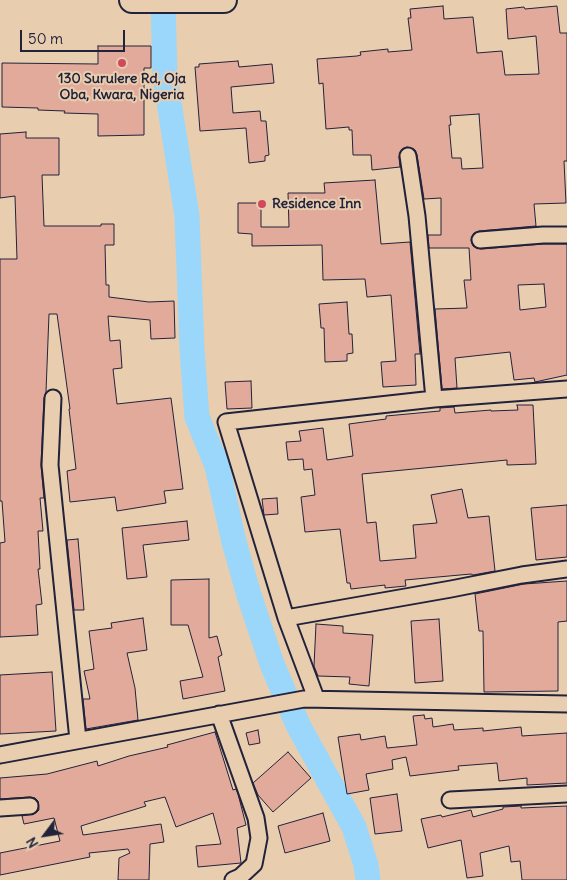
<!DOCTYPE html>
<style>
body{margin:0}
#map{position:relative;width:567px;height:880px;overflow:hidden;background:#e8ceaf;font-family:Delius,sans-serif}
canvas{display:block}
.north{position:absolute;left:20px;top:810px;width:50px;height:50px;-webkit-text-stroke:4px #e8ceaf;paint-order:stroke;rotate:239deg;font-size:14px;font-weight:700;line-height:20px;text-align:center;color:#22223b}
.north::after{content:'';display:block;margin:auto;width:18px;height:22px;background:#22223b;clip-path:polygon(50% 0,100% 100%,50% 72%,0 100%)}
.scale{position:absolute;left:20px;top:30px;width:105px;height:22px;box-sizing:border-box;border:2px solid #22223b;border-top:0;padding-left:6px;font-size:15px;line-height:18px;white-space:nowrap;color:#22223b;-webkit-text-stroke:4px #e8ceaf;paint-order:stroke}
</style>
<div id="map">
<canvas width="567" height="880"></canvas>
<div class="north">N</div>
<div class="scale">50 m</div>
</div>
<script>
const c = document.querySelector('canvas').getContext('2d');
c.lineJoin = 'round';
function toPath(rows) {
  const path = new Path2D();
  for (const r of rows) {
    path.moveTo(r[0], r[1]);
    for (let i = 2; i < r.length; i += 2) path.lineTo(r[i], r[i + 1]);
  }
  return path;
}
function stroke(path, color, width, dash) {
  c.strokeStyle = color;
  c.lineWidth = width;
  c.lineCap = dash ? 'butt' : 'round';
  c.setLineDash(dash || []);
  c.stroke(path);
}
function fill(path, color) {
  c.fillStyle = color;
  c.fill(path, 'evenodd');
}
function write(font, color, halo, rows, align = 'center') {
  c.font = font + ' Delius,sans-serif';
  c.lineWidth = 4;
  c.setLineDash([]);
  c.textBaseline = 'middle';
  c.strokeStyle = halo;
  c.fillStyle = color;
  for (const [text, x, y, turn = 0] of rows) {
    c.save();
    c.translate(x, y);
    c.rotate((+turn || 0) * Math.PI / 180);
    c.textAlign = isNaN(turn) ? turn : align;
    if (halo) c.strokeText(text, 0, 0);
    c.fillText(text, 0, 0);
    c.restore();
  }
}
stroke(toPath([
 [163,0,165,77,187,216,192,349,197,417,217,466,234,542,249,595,272,664,298,725,354,827,366,865,368,880]
]), '#9ad7fb', 25);
const building = toPath([
 [443,6,444,19,473,17,477,53,502,51,505,75,539,74,536,36,508,39,506,9,524,7,525,9,557,6,560,33,567,33,567,161,564,161,566,203,534,204,536,226,479,231,474,233,471,240,473,246,481,249,543,244,567,244,567,375,535,382,534,378,514,380,510,352,455,358,457,388,442,389,435,309,467,308,464,280,471,280,469,248,429,248,428,235,441,235,441,198,424,199,417,155,415,150,407,147,402,149,399,157,400,167,372,170,371,155,353,155,352,130,349,130,349,127,326,129,323,83,319,84,317,59,357,56,361,55,360,52,388,49,388,52,412,50,408,18,411,18,410,9,443,6],
 [479,114,483,168,462,169,461,158,452,158,449,125,451,125,450,116,479,114],
 [544,284,546,307,520,310,518,285,544,284],
 [98,46,151,46,151,68,144,68,144,135,98,136,98,114,64,113,65,111,38,110,38,108,2,107,2,63,98,64,98,46],
 [238,61,239,67,272,64,274,83,231,87,233,113,260,111,261,121,266,121,269,155,265,156,265,161,249,163,246,128,200,131,195,67,199,67,199,64,238,61],
 [26,132,26,138,59,138,59,175,42,175,44,226,101,226,101,224,114,224,114,245,105,245,106,285,109,285,109,297,149,302,174,301,175,338,151,339,150,320,108,316,110,341,120,340,122,368,113,369,117,404,171,398,183,489,164,491,166,503,117,511,115,497,70,502,67,471,76,469,69,409,70,409,57,314,49,314,46,392,44,398,41,465,44,498,40,498,43,531,38,531,40,569,38,569,42,604,36,605,38,635,0,637,0,543,5,542,2,501,0,501,0,259,17,259,15,196,0,198,0,134,26,132],
 [375,180,381,244,410,242,420,354,415,354,416,385,383,387,381,362,396,361,391,295,367,297,365,279,323,280,322,245,252,246,252,234,238,233,238,203,261,203,261,227,289,227,288,193,325,193,324,183,375,180],
 [347,302,349,334,352,334,353,353,347,354,347,361,325,362,324,328,321,328,319,304,347,302],
 [251,381,252,408,227,409,225,382,251,381],
 [517,405,533,405,536,464,507,465,507,460,362,474,367,523,376,522,380,561,416,558,413,525,437,523,431,495,462,489,468,518,489,516,495,571,473,575,471,574,405,580,406,586,385,588,385,585,351,589,350,583,347,583,340,529,305,532,301,497,315,495,312,469,304,470,303,459,288,460,286,442,301,441,299,431,323,428,327,460,353,456,349,424,386,419,386,416,440,411,440,408,454,407,455,413,491,410,491,411,518,410,517,405],
 [277,498,278,514,264,515,262,499,277,498],
 [567,505,567,557,536,560,531,508,567,505],
 [187,521,189,540,143,545,147,577,127,579,122,528,187,521],
 [78,539,84,610,74,610,67,540,78,539],
 [209,579,209,638,217,636,222,655,218,657,225,691,183,699,180,681,203,677,188,625,171,625,171,580,209,579],
 [567,581,567,621,558,622,558,691,484,692,483,631,479,631,475,594,524,584,567,581],
 [143,618,147,650,127,653,135,688,138,720,86,729,83,699,90,699,84,671,94,669,89,631,112,628,111,623,143,618],
 [439,619,443,681,415,683,411,621,439,619],
 [316,624,343,626,343,633,373,635,369,686,349,684,350,677,318,676,314,666,316,624],
 [52,672,56,731,0,734,0,675,52,672],
 [424,715,425,719,432,718,433,727,453,724,454,730,483,728,483,731,521,727,522,736,567,733,567,783,527,785,527,778,499,781,497,763,458,766,459,770,410,776,406,757,392,760,393,769,366,774,369,790,347,794,338,737,360,734,361,740,385,736,387,748,417,745,413,716,424,715],
 [258,730,260,743,249,745,246,733,258,730],
 [215,732,233,790,236,789,238,794,246,825,237,828,241,863,198,867,196,846,221,844,213,813,176,827,165,797,144,802,146,806,81,826,83,835,161,824,164,842,150,844,149,880,118,880,119,858,130,853,128,849,89,853,90,857,0,875,0,853,60,841,54,818,24,824,22,816,36,813,39,810,38,801,35,798,30,797,0,799,0,778,47,774,97,761,98,766,129,756,168,747,167,745,215,732],
 [288,752,311,778,273,812,258,795,253,783,288,752],
 [397,794,402,831,375,834,370,798,397,794],
 [521,806,521,808,567,806,567,880,522,880,520,861,511,862,509,846,480,853,483,876,467,878,461,840,428,848,421,819,441,815,442,817,471,810,473,817,503,809,503,807,521,806],
 [323,813,330,841,285,853,278,826,323,813]
]);
fill(building, '#e2aa9a');
stroke(building, '#22223b', 1);
const minor = toPath([
 [408,156,417,216,434,399],
 [480,240,543,235,567,235],
 [53,398,50,465,78,740],
 [286,618,451,589,522,575,567,569],
 [316,698,286,618,226,422,434,399,567,389],
 [219,714,256,818,259,838,254,864,240,877,233,880],
 [0,755,304,699,567,704],
 [450,800,567,794],
 [0,808,30,806]
]);
const trunk = toPath([
 [132,0,224,0]
]);
stroke(minor, '#22223b', 19);
stroke(trunk, '#22223b', 28);
stroke(minor, '#e8ceaf', 15);
stroke(trunk, '#e8ceaf', 24);
for (const [x, y, r, color] of [
 [122,63,5,"#d1495b"],
 [262,204,5,"#d1495b"]
]) {
  const dot = new Path2D();
  dot.arc(x, y, r, 0, 2 * Math.PI);
  c.fillStyle = color;
  c.fill(dot);
  stroke(dot, '#e8ceaf', 2);
}
write('bold 14px', '#22223b', '#e8ceaf', [
 ["130 Surulere Rd, Oja",122,79],
 ["Oba, Kwara, Nigeria",122,95],
 ["Residence Inn",272,204,"left"]
]);
</script>
